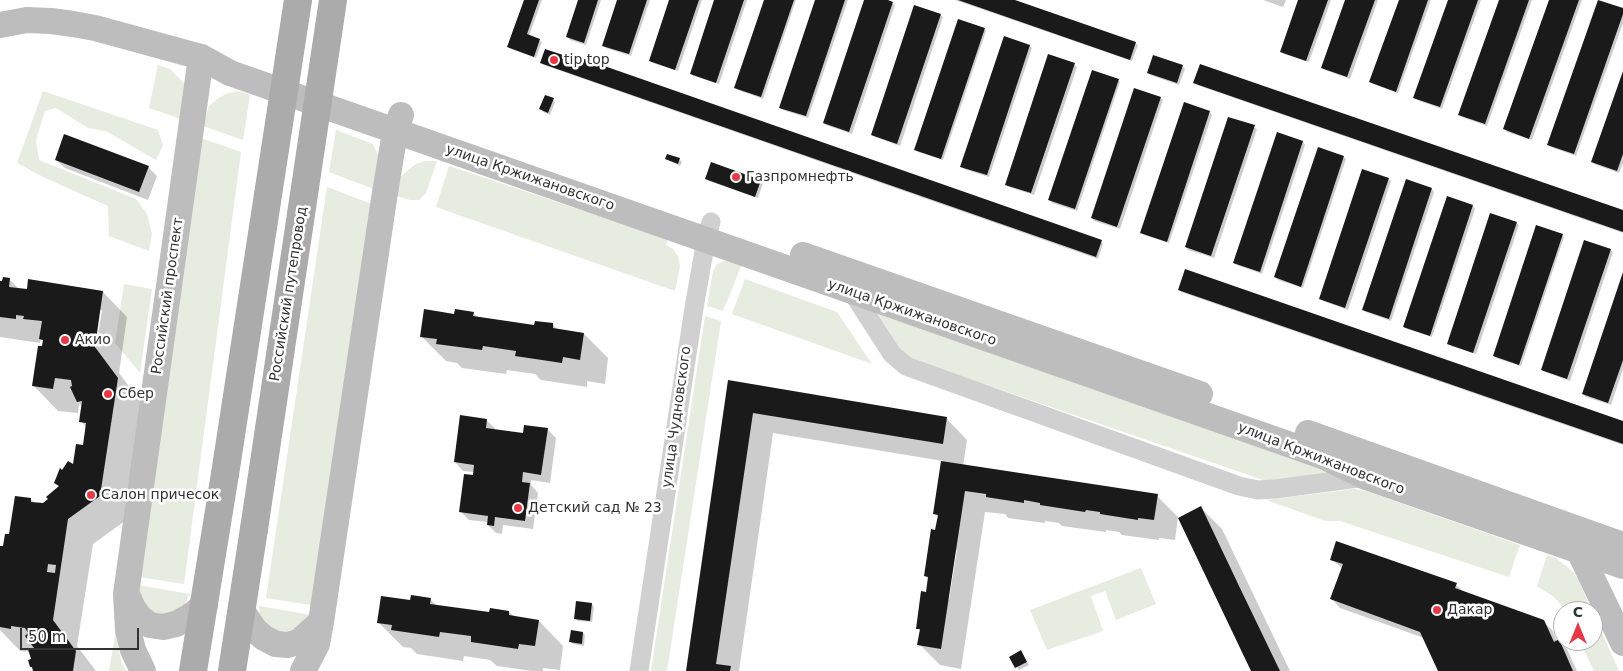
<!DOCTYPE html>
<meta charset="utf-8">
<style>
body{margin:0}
#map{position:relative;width:1623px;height:671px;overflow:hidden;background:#fff;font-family:"DejaVu Sans",sans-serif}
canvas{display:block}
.north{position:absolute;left:1553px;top:601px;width:50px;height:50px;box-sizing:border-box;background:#fff;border:1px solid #adadad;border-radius:50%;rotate:0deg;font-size:14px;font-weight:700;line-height:20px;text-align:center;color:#333}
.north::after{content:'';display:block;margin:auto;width:18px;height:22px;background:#e63946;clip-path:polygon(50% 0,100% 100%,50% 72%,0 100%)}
.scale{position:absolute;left:20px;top:628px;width:119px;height:22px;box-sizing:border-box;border:2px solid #333;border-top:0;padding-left:6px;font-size:15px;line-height:18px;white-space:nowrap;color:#333;-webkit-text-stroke:4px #fff;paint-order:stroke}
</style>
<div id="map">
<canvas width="1623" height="671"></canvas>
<div class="north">С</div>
<div class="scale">50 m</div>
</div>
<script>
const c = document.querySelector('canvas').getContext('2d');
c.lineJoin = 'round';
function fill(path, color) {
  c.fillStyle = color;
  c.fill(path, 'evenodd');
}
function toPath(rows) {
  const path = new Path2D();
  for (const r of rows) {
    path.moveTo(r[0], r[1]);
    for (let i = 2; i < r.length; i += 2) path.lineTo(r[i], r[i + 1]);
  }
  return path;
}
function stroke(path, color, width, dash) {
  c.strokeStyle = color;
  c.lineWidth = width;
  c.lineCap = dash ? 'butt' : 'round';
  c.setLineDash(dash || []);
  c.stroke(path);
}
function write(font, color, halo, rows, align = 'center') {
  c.font = font + ' "DejaVu Sans",sans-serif';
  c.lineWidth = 5;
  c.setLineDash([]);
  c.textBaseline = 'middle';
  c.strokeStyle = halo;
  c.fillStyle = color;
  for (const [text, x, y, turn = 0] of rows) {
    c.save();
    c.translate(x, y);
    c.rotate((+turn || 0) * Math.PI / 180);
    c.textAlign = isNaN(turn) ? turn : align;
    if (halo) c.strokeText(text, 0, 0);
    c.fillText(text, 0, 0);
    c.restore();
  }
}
fill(toPath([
 [158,65,170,69,184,83,187,93,184,120,149,108],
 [43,91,158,130,163,145,156,160,106,131,88,128,56,108,45,111,36,140,39,160,136,199,147,214,152,234,149,251,109,236,108,206,45,178,17,163],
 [236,91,250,95,243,140,203,126,209,106,217,99,226,94],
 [336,130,373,144,378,155,376,190,329,172],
 [201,138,241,152,184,584,139,577],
 [425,161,437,161,426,193,419,200,410,200,394,195,401,176,416,164],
 [449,166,668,239,666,245,673,249,678,256,680,266,675,291,436,207],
 [327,187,372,204,311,605,266,598],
 [724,261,733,261,742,264,723,311,707,306,713,271,717,264],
 [745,279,837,312,872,364,732,314],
 [124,284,152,289,140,373,115,343],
 [878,314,1329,469,1330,473,1266,481,909,358,903,354],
 [705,316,721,321,667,671,651,671],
 [1354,489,1366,491,1520,545,1509,577,1340,521,1325,521,1266,500],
 [1547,555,1556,558,1571,570,1578,579,1592,611,1566,611,1554,597,1537,586],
 [1141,568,1156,604,1116,620,1105,591,1091,596,1103,631,1047,650,1030,610],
 [138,585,190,594,182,609,160,617,145,609],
 [259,606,311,615,305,626,277,634,260,617],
 [1593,613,1619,671,1594,671,1580,641,1593,641],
 [116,630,121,662,126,671,109,671]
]), '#e6ecdf');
fill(toPath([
 [525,0,542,0,529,36,542,42,536,58,511,49,508,47],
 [579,0,601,0,586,45,570,40,568,37],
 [618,0,650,0,631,56,606,48,603,45],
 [670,0,702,0,678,71,653,63,650,60],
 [716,0,747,0,719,84,694,76,691,74],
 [765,0,796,0,763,99,738,90,736,88],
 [816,0,848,0,808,118,783,110,780,107],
 [865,0,884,0,895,5,852,134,826,125,824,123],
 [955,0,1011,0,1135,43,1138,45,1132,61],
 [1263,0,1286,0,1283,7],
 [1299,0,1331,0,1309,62,1284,54,1281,51],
 [1346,0,1378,0,1350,79,1325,70,1322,67],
 [1400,0,1431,0,1398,93,1373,84,1371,82],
 [1449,0,1481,0,1442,109,1417,100,1415,97],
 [1500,0,1532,0,1487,126,1462,117,1460,114],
 [1550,0,1582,0,1532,140,1507,132,1504,129],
 [1623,9,1623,23,1576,156,1551,147,1548,144],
 [940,15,943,17,900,146,875,137,872,135],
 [984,29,986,31,943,160,918,152,916,150],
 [1005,38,1030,46,1032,48,989,177,964,169,962,166],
 [541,62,1101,241,1103,244,1098,259,544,65],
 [1074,64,1077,67,1034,195,1009,187,1006,184],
 [1182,66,1185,69,1179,85,1150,75,1148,72],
 [1623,74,1623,163,1619,173,1594,164,1592,161],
 [1118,80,1120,82,1077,211,1052,203,1050,200],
 [1194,82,1623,212,1623,233,1197,85],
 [1160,98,1163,100,1120,229,1094,221,1092,218],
 [553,99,555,102,550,115,543,112,541,109],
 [1210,112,1212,115,1169,243,1144,235,1142,232],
 [1254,127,1257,129,1214,258,1188,250,1186,247],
 [1277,134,1303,142,1305,145,1262,274,1237,265,1234,263],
 [1344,157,1346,159,1303,288,1278,280,1275,277],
 [667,159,679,159,682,162,680,166],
 [56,160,148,167,157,176,148,200,65,168],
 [706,179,760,181,763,183,758,198,709,181],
 [1388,179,1391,181,1348,310,1323,301,1320,299],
 [1406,181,1432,189,1434,192,1391,321,1366,312,1363,310],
 [1448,198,1473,206,1475,209,1432,337,1407,329,1405,327],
 [1516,223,1519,225,1476,354,1451,346,1448,344],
 [1562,235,1564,237,1521,366,1496,358,1494,356],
 [1610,250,1613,252,1570,381,1545,372,1542,370],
 [1623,275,1623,369,1611,405,1586,397,1583,394],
 [9,279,19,289,103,292,127,317,119,373,142,404,125,521,93,544,77,646,96,671,35,671,31,667,32,660,30,652,20,651,0,630,0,547,4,547,30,499,35,503,43,504,60,487,55,483,63,471,74,466,84,446,87,428,81,421,83,407,79,403,78,413,58,411,34,386,44,342,41,339,40,343,0,337,0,282],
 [99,310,102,310,95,353,92,353],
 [1179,289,1623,422,1623,421,1623,445,1181,292],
 [473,313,479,318,535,327,553,325,558,330,584,334,608,358,605,384,587,381,587,387,541,380,535,374,507,370,506,374,462,368,457,363,446,361,421,336,455,315],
 [729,382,946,418,967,440,963,466,1157,496,1178,517,1175,540,1159,538,1159,540,1122,535,1119,532,1106,530,1106,532,1062,526,1059,523,1045,521,1045,523,1008,518,1005,514,985,512,961,669,940,665,919,644,921,632,917,628,927,593,929,579,925,576,936,531,939,517,935,513,943,461,773,433,739,671,687,671],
 [954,550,957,550,949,600,947,597],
 [486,420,495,428,494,430,524,434,547,429,556,438,550,483,531,480,531,485,538,493,533,529,503,525,502,534,496,533,488,525,488,522,469,520,460,511,474,472,463,471,455,462],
 [1201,508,1222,529,1290,671,1253,671],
 [1337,542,1456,585,1465,593,1543,621,1552,630,1557,641,1567,649,1577,671,1440,671,1424,638,1340,608,1332,599,1343,569,1331,559],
 [430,599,437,606,490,614,509,612,515,617,539,621,563,646,560,670,543,668,543,671,532,671,497,666,490,660,464,656,463,661,417,654,411,648,403,647,378,622,412,602],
 [592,604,594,607,592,622,578,621,575,618],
 [583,633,585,635,584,646,573,644,571,642],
 [1021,652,1029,665,1019,670,1011,657]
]), '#0003');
fill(toPath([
 [524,0,539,0,527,34,540,39,534,57,507,47],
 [578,0,598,0,584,43,566,37],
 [617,0,647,0,629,54,602,46],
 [669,0,699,0,675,70,649,61],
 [714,0,744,0,716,83,690,74],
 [764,0,794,0,761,97,734,88],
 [815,0,845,0,806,116,779,108],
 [864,0,888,0,893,2,849,132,823,123],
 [958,0,1015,0,1136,42,1130,60],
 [1298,0,1328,0,1306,61,1280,52],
 [1345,0,1375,0,1347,77,1321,68],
 [1399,0,1428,0,1396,92,1369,82],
 [1448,0,1478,0,1440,107,1413,98],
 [1499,0,1529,0,1485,124,1458,115],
 [1549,0,1579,0,1529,139,1503,129],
 [1598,0,1623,8,1623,14,1574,154,1547,145],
 [914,5,941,14,897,144,871,135],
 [958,19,985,28,941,159,914,150],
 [1004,36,1030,45,987,175,960,167],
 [545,49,569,57,570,54,1102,240,1096,257,540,63],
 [1048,54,1075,63,1031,193,1005,185],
 [1153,55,1183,65,1177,83,1147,73],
 [1200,64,1623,210,1623,232,1193,83],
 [1092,70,1119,79,1075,209,1048,200],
 [1623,71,1623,154,1617,171,1591,162],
 [1134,88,1161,97,1117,227,1091,218],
 [545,95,554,98,548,113,539,109],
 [1184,102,1210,111,1167,242,1140,233],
 [1228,117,1255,125,1211,256,1185,247],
 [1277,132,1303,141,1260,272,1233,263],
 [64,134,149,166,139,192,55,160],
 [1318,147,1344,156,1301,287,1274,277],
 [667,154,680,158,678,164,665,159],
 [711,162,761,180,755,197,705,179],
 [1362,169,1389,178,1345,308,1319,299],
 [1406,179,1432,188,1389,319,1362,310],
 [1447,196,1473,205,1430,336,1403,327],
 [1490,213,1517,222,1473,353,1447,344],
 [1536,225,1563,234,1519,365,1493,356],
 [1584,240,1611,249,1567,379,1541,370],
 [1185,269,1623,421,1623,444,1178,290],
 [1623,272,1623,360,1608,403,1582,394],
 [3,277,10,278,9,287,27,289,28,279,103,291,95,347,118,378,100,496,68,519,53,620,76,651,73,671,33,671,32,667,30,667,28,660,31,659,28,649,34,648,25,636,28,633,25,628,11,626,11,629,0,627,0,546,3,546,5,534,9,534,15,496,31,498,31,502,43,503,48,499,46,497,59,486,54,483,60,468,62,470,68,461,73,464,76,444,83,445,86,423,79,422,82,401,77,402,70,387,72,386,71,380,55,378,53,389,32,386,38,346,42,346,43,340,39,339,42,321,23,319,24,316,16,315,16,319,0,317,0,281,2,281],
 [48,564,56,565,55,573,47,572],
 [424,309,454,314,455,309,474,312,473,316,534,325,535,321,553,323,553,328,584,333,580,360,563,357,562,363,515,356,516,351,483,346,482,350,436,344,437,339,420,337],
 [728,380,947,417,943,444,753,413,716,664,731,666,730,671,686,671],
 [460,415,487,419,486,428,523,433,524,425,548,428,541,475,523,472,522,482,530,483,525,521,495,517,494,526,487,525,488,516,459,512,464,474,473,475,474,465,454,462],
 [941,461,1158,494,1154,520,1138,518,1138,520,1100,514,1100,512,1086,510,1085,512,1040,505,1040,503,1024,500,1024,503,986,497,986,494,965,491,941,649,917,645,920,629,916,629,921,591,926,592,928,577,924,576,931,529,935,530,938,515,933,514],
 [1201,506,1240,588,1280,671,1251,671,1178,518],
 [1336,541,1457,583,1455,588,1544,620,1554,642,1559,639,1573,671,1438,671,1420,632,1330,599,1343,564,1330,560],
 [411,595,431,598,430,604,489,612,490,608,509,611,509,615,539,620,535,646,519,644,518,649,471,642,471,636,440,632,439,637,391,630,392,625,377,623,381,596,410,600],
 [576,601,592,603,590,621,574,619],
 [571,630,583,632,582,644,569,642],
 [1021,650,1027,662,1015,668,1009,657]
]), '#1a1a1a');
stroke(toPath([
 [852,292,892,354,906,366,1239,486,1258,490,1275,489,1366,477],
 [639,671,694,308,706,240,711,222]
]), '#d0d0d0', 19);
stroke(toPath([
 [0,25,27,20,51,21,73,24,95,28,201,57,230,73,1325,457,1366,477,1623,566],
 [803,255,1200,394],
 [1308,433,1623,545],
 [1582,541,1579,551,1623,643],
 [127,594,133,608,140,618,150,625,163,627,176,624,189,617,205,605],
 [242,611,255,630,264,638,276,644,288,645,300,641,321,622],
 [143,671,133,650,128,630,126,594,201,57],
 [303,671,317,644,321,622,384,199,395,132,401,115]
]), '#bdbdbd', 26);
stroke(toPath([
 [193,671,225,474],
 [232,671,254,529]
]), '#ababab', 28);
stroke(toPath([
 [225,474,298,0],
 [254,529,333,0]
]), '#ababab', 28);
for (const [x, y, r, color] of [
 [554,60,5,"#e63946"],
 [736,177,5,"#e63946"],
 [65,340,5,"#e63946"],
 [108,394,5,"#e63946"],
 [91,495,5,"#e63946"],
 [518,508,5,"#e63946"],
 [1437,610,5,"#e63946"]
]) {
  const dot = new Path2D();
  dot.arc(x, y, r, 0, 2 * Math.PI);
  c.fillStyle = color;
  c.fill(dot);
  stroke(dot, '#fff', 2);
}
write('14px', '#333', '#fff', [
 ["tip top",564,60],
 ["Газпромнефть",746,177],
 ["Акио",75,340],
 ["Сбер",118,394],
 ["Салон причесок",101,495],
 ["Детский сад № 23",528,508],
 ["Дакар",1447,610]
], 'left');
write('14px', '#333', '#fff', [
 ["улица Кржижановского",530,178,19],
 ["Российский путепровод",289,294,-81],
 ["Российский проспект",168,296,-82],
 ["улица Кржижановского",912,313,19],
 ["улица Чудновского",677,417,-82],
 ["улица Кржижановского",1321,459,21]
]);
</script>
